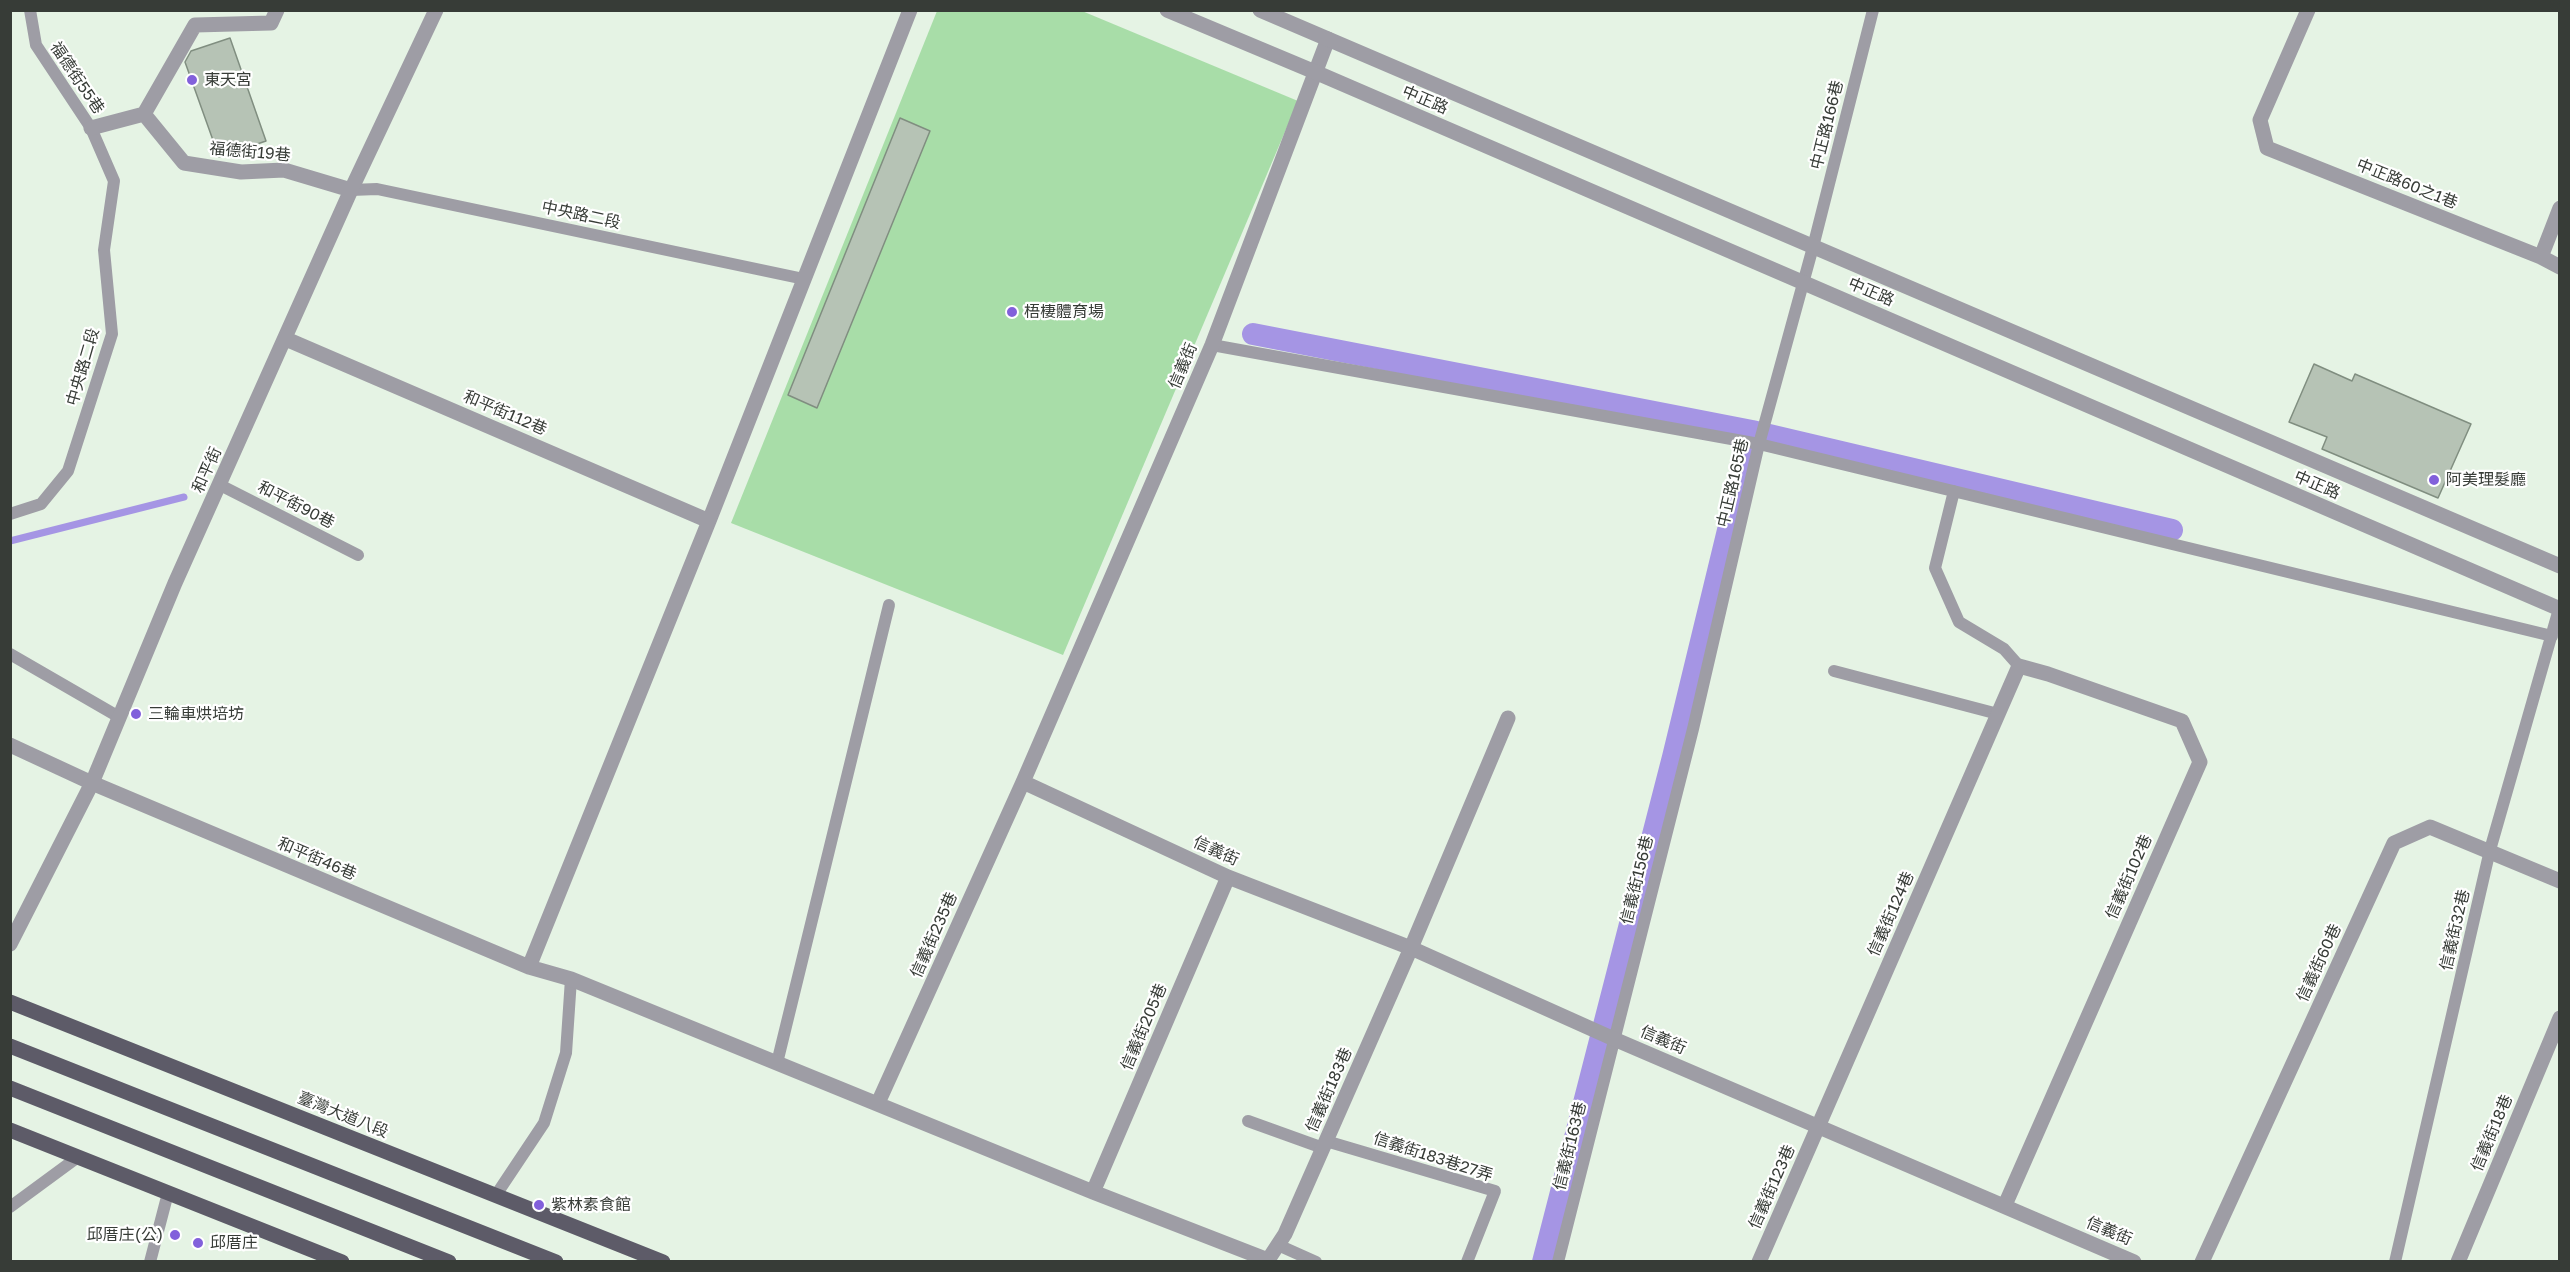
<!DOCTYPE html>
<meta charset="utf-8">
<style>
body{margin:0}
#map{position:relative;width:2570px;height:1272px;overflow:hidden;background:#e5f3e4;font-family:"Golos Text",sans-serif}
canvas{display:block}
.frame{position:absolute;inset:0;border:12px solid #373c37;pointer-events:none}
</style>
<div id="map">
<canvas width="2570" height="1272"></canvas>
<div class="frame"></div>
</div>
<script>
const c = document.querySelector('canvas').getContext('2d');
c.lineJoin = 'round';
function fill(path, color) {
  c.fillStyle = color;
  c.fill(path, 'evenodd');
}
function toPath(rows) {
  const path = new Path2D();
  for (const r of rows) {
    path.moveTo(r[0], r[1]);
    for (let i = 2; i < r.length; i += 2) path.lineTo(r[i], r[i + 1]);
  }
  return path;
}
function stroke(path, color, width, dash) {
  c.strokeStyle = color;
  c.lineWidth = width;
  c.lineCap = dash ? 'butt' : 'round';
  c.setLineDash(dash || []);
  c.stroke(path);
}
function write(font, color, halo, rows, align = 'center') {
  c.font = font + ' "Golos Text","Noto Sans TC",sans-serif';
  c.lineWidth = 4.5;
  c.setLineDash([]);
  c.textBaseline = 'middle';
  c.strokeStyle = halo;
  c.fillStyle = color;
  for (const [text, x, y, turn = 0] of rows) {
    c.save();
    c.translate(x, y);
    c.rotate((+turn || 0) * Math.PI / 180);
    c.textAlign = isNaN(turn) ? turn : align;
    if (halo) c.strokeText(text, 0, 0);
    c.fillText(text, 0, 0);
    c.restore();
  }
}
fill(toPath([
 [937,11,1082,11,1298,101,1063,655,731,523]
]), '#a8dda8');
stroke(toPath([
 [10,541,184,497]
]), '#a595e4', 7);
stroke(toPath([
 [1253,334,1752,431,2172,530],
 [1543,1262,1673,757,1752,431]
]), '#a595e4', 22);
const building = toPath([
 [230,38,266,141,219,157,185,62,191,51,230,38],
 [900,118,930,131,817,408,788,395,900,118],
 [2314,364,2352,381,2355,374,2471,424,2438,498,2322,449,2327,437,2289,422,2314,364]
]);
fill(building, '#b6c3b5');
stroke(building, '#808e80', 1.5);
stroke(toPath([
 [351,190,377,189,804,279],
 [1212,345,1759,444,2552,636],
 [220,485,358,555],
 [1954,491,1935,568,1959,622,2004,649,2019,666],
 [10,514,41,504,68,471,112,334,104,250,114,181,91,128,36,45,30,10],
 [10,654,119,717],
 [1834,671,1998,714],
 [777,1063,889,605],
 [1248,1121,1323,1148],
 [1326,1141,1495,1191,1467,1262],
 [496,1195,544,1123,566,1053,571,979],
 [10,1207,78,1157],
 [1278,1245,1316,1262],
 [150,1262,168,1193],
 [1558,1262,1693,729,1759,444,1813,247,1873,10],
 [2395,1262,2490,850,2559,609]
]), '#9e9da5', 12);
stroke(toPath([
 [277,10,271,23,195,25,144,114,184,163,241,172,284,170,351,190],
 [2308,10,2260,120,2267,148,2541,257,2560,267],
 [91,128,144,114],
 [2541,257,2560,208],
 [286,339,709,521],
 [10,745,92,783,529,967,571,979,1093,1192,1268,1260,1285,1234,1326,1141,1411,948,1508,718],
 [1023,782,1228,877,1411,948,1614,1039,2134,1262],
 [10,944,92,783,175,583,351,190,436,10],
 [529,967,709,521,910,10],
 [878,1103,1023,782,1212,345,1328,39],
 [1093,1192,1228,877],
 [1759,1262,2019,666,2048,674,2182,721,2200,762,2005,1205],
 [2202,1262,2394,843,2430,827,2560,881],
 [2458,1262,2560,1018]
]), '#9e9da5', 15);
stroke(toPath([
 [1167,10,1315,72,2560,609],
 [1260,10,2560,566]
]), '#9e9da5', 15);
stroke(toPath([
 [10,1002,663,1262],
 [10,1046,556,1262],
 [10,1088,449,1262],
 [10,1130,342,1262]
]), '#5d5b68', 15);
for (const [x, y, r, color] of [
 [192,80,6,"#8260db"],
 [1012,312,6,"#8260db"],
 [2434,480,6,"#8260db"],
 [136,714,6,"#8260db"],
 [539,1205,6,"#8260db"],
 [175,1235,6,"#8260db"],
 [198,1243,6,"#8260db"]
]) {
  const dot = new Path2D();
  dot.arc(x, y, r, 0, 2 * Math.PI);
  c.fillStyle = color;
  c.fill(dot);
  stroke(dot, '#fff', 2);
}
write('16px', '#373c37', '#fff', [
 ["福德街55巷",77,78,56],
 ["中正路",1425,100,23],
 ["中正路166巷",1827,125,-76],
 ["福德街19巷",250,152,5],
 ["中正路60之1巷",2407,184,22],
 ["中央路二段",581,215,12],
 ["中正路",1871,292,23],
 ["信義街",1183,366,-67],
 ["中央路二段",83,367,-74],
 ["和平街112巷",505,413,23],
 ["和平街",207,470,-66],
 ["中正路165巷",1733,483,-77],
 ["中正路",2317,485,23],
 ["和平街90巷",296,505,27],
 ["信義街",1216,851,24],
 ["和平街46巷",317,859,23],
 ["信義街102巷",2129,877,-66],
 ["信義街156巷",1637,880,-76],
 ["信義街124巷",1891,914,-66],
 ["信義街32巷",2455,930,-77],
 ["信義街235巷",934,935,-66],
 ["信義街60巷",2319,963,-65],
 ["信義街205巷",1144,1027,-67],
 ["信義街",1663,1040,23],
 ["信義街183巷",1329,1090,-66],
 ["臺灣大道八段",343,1115,22],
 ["信義街18巷",2492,1133,-67],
 ["信義街163巷",1570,1146,-76],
 ["信義街183巷27弄",1433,1157,18],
 ["信義街123巷",1772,1187,-66],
 ["信義街",2109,1231,23]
]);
write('16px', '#373c37', '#fff', [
 ["東天宮",204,80],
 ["梧棲體育場",1024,312],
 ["阿美理髮廳",2446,480],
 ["三輪車烘培坊",148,714],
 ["紫林素食館",551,1205],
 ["邱厝庄(公)",163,1235,"right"],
 ["邱厝庄",210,1243]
], 'left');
</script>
